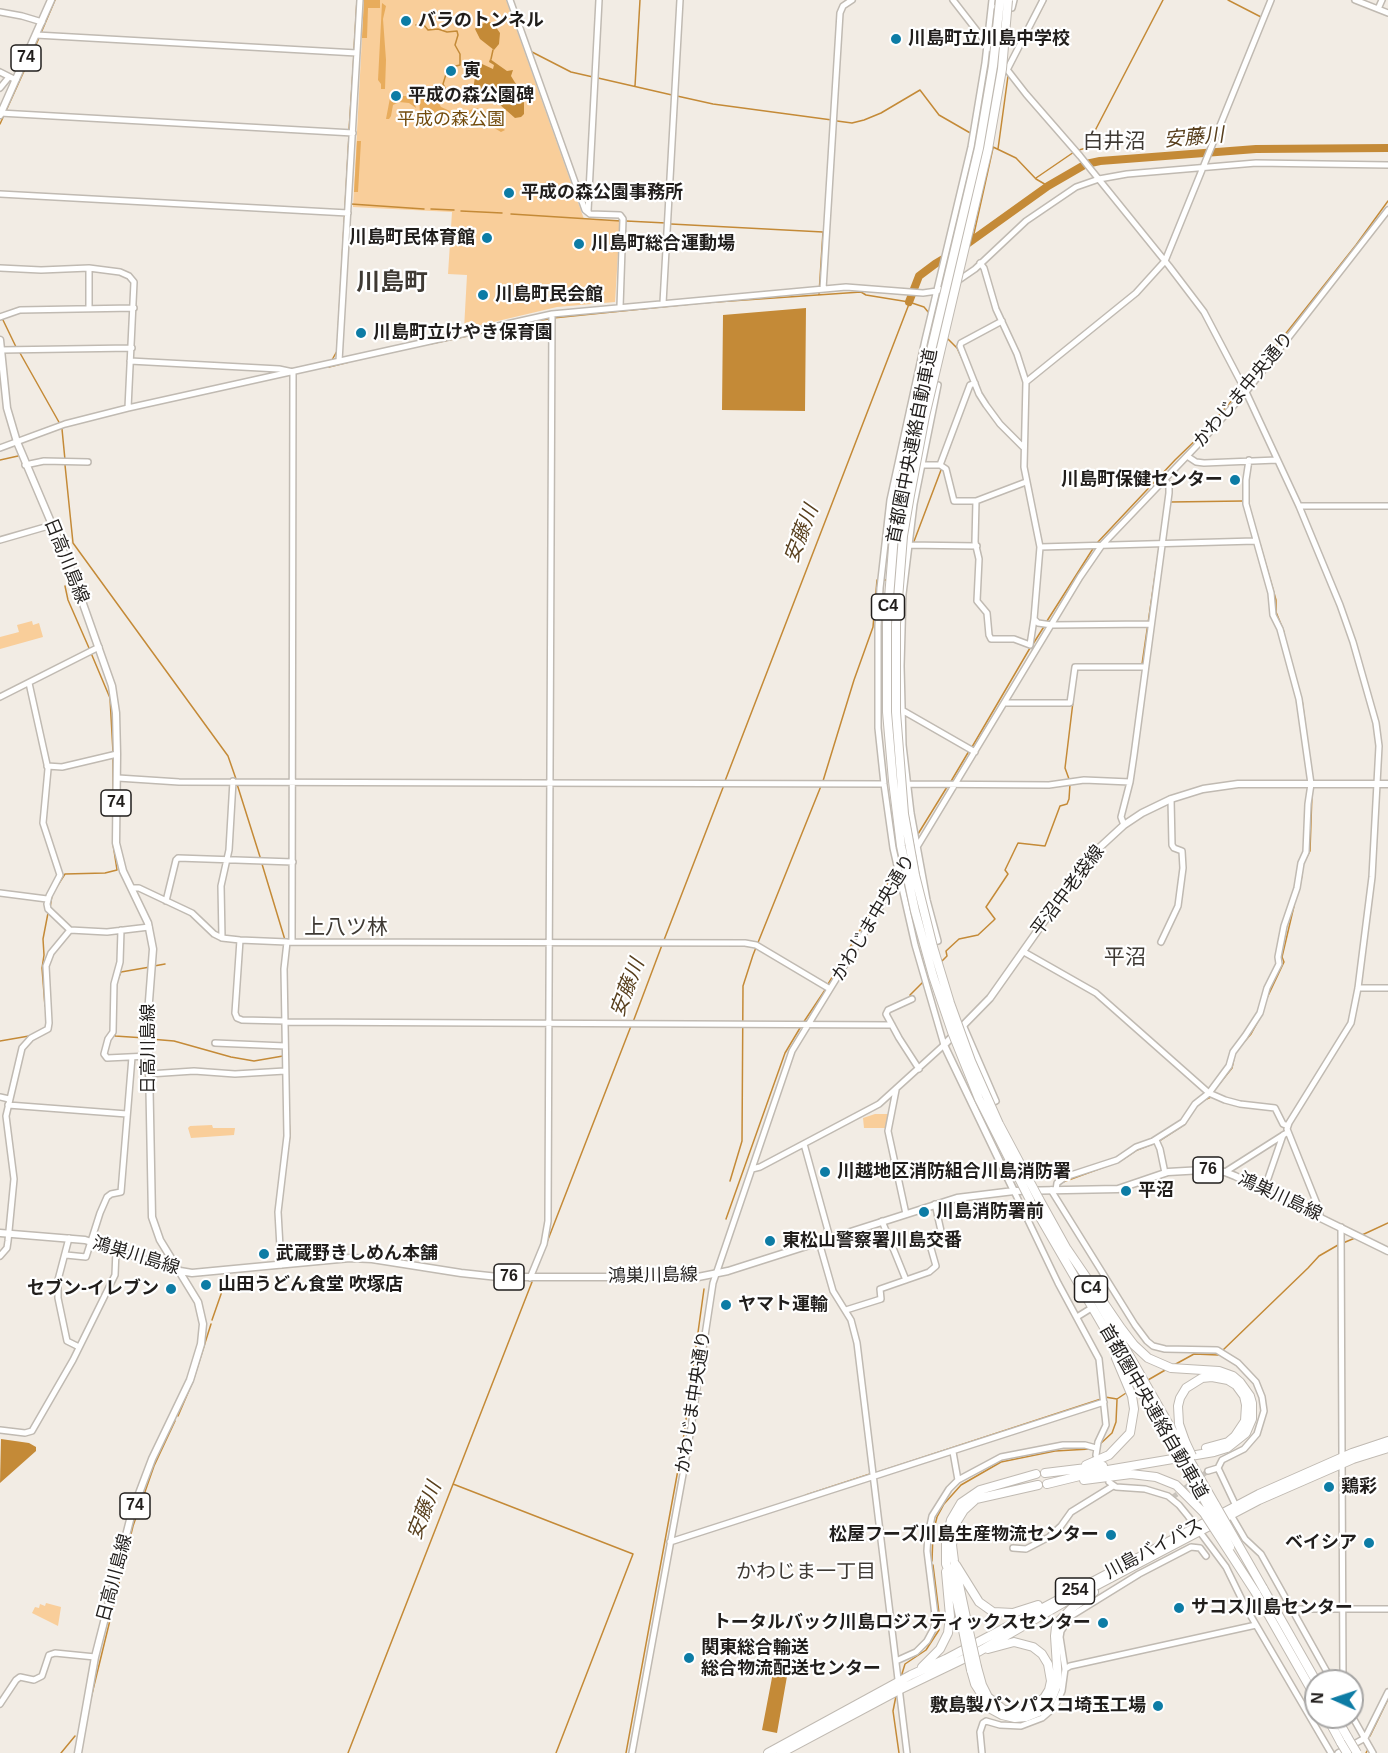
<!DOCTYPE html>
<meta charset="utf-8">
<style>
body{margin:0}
#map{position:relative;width:1388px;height:1753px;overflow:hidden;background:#f2ece4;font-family:Helvetica,sans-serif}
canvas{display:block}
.north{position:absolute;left:1304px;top:1669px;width:60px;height:60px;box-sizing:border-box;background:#fff;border:2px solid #a6a5a4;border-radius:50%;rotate:273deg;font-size:16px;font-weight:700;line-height:24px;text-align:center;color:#211e1c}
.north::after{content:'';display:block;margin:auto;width:21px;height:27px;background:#0d7ca5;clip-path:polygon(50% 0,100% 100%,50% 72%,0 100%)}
</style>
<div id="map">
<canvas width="1388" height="1753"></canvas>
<div class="north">N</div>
</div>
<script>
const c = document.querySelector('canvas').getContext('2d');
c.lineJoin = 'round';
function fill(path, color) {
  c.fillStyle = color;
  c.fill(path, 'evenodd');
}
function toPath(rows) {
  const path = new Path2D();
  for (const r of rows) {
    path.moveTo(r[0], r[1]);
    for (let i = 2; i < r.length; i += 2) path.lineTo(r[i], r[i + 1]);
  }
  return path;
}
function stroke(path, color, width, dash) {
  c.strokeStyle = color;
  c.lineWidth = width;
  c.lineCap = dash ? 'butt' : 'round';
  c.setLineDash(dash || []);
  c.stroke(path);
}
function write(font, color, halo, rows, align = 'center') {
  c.font = font + ' Helvetica,"Noto Sans JP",sans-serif';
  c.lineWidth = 4.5;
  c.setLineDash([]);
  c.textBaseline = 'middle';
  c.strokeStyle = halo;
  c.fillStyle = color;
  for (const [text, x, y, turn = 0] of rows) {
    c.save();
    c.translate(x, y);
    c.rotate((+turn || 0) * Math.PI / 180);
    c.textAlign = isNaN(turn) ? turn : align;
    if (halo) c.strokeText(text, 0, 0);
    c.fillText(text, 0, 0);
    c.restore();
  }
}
fill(toPath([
 [364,0,506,0,584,219,620,221,615,302,557,307,464,329,467,275,448,274,452,212,353,207],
 [32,621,33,625,39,623,43,637,0,649,0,637,19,632,17,625],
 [875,1114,889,1114,887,1128,864,1128,863,1118],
 [212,1125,213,1128,235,1128,234,1135,191,1138,188,1128,190,1126],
 [46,1603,61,1607,58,1626,32,1613,35,1607,39,1608,40,1604,45,1606]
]), '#f9ce9a');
fill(toPath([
 [364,0,380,0,380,8,368,8,367,38,362,38],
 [382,3,386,6,383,19,386,60,385,89,381,89,381,84,378,80],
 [432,93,441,107,450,111,463,112,477,108,505,130,501,132,479,119,420,115,419,96],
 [399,96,413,96,416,108,409,103,399,102,393,105,391,116,389,119,386,119,390,98],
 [357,141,361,141,358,192,354,192]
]), '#e8ac5c');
fill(toPath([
 [489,22,493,23,500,33,499,44,494,50,480,39,475,29,478,25],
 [490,59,507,71,513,70,511,76,522,94,518,100,524,102,524,114,521,117,515,118,483,90,473,90,475,77,466,66,475,67,482,64,493,69,494,65,489,62],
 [806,308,805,411,722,410,723,315],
 [1,1439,29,1443,36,1447,36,1451,0,1483],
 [775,1662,789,1665,777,1733,762,1730]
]), '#c48a37');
stroke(toPath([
 [1228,0,1261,17],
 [1037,18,1046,0],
 [416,25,423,24,428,30,438,29,447,32,457,31,458,35,455,45,460,54,460,65,452,67,447,71,443,84,448,93,454,97,464,98,470,94],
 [41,33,55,0],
 [354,50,357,0],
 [532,52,571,72,593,77],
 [491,59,493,50],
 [598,78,672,95],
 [635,86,640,0],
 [677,96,713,104,832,120],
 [837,121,852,123,864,120,881,113,920,90,939,115,972,134],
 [0,124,39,38],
 [349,131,354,55],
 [991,146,1016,158,1036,179,1048,186],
 [998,149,1008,76],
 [1079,150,1086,148,1163,0],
 [1036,178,1074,152],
 [351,204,424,209],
 [431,209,454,210],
 [461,211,502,213],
 [511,214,621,221],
 [626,221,666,223],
 [671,224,823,232,819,294],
 [973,238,993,148],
 [2,318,17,349],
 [553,318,701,303,861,292,866,295,909,302,924,307,929,313],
 [948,339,957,348,966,367],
 [430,344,548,319],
 [20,353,60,424],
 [332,360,337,351,349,136],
 [330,365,329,367,349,362],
 [1245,385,1356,245,1388,201],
 [62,429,65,460],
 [0,460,18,456],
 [65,465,73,543,228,756,236,779],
 [943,465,972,386],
 [1248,501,1252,517],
 [1170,502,1243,501],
 [1097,543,1175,460,1207,429,1242,389],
 [913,544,941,470],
 [1260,544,1276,600,1276,612,1284,632],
 [65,586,68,600,89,648],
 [1047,621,1094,547],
 [1033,644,1045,625],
 [91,653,110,698,113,752],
 [1142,664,1166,501],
 [1302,700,1305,722],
 [972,747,1030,648],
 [1069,779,1065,768,1073,702],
 [725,781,909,304],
 [950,783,969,751],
 [237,784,261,860],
 [918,834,947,787],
 [262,864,285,940],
 [1303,864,1310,851,1312,793],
 [1300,885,1302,875],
 [54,891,65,874,105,873,117,870,113,844,113,757],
 [50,908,52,895],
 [664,940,724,785],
 [941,962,947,956,946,951,959,939,978,935,993,921,995,919,986,907,1008,874,1005,870,1018,843,1045,846,1060,806,1067,804,1069,799,1070,784],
 [154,966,165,964],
 [118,979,121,972,150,967],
 [827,986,895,871],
 [116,987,115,1036,145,1038],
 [287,997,287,963],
 [911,998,910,995,924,981],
 [1267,998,1284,962,1282,957,1294,906],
 [45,1006,42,968,44,955,43,939,48,913],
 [633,1022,662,945],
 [803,1023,825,990],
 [150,1039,174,1041,231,1057,254,1061,283,1056],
 [0,1041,29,1036],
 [1238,1049,1251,1034,1262,1014],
 [1220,1083,1232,1068,1235,1053],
 [1202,1101,1211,1097],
 [1159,1141,1185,1124,1193,1111],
 [1122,1160,1137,1150,1155,1143],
 [285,1170,290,1135,289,1119],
 [730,1181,742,1141,743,986,753,955,823,781,854,680,873,627,877,580,886,580],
 [1063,1182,1118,1162],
 [726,1219,785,1053,800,1028],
 [1362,1235,1388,1223],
 [1343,1243,1355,1238],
 [535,1273,631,1026],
 [212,1320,227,1277],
 [1223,1350,1308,1268,1319,1256,1338,1245],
 [1174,1365,1194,1354,1218,1355,1220,1354],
 [1148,1380,1167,1369],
 [1105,1397,1117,1399,1126,1393],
 [178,1416,193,1381,211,1324],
 [1099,1445,1112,1433,1116,1422,1117,1400],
 [875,1473,1101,1399],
 [453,1484,633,1554,556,1753],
 [806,1495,870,1474],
 [932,1561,933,1533,937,1517,944,1504,961,1485,1001,1462,1055,1451,1090,1449],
 [901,1677,905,1664,926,1650,939,1630,940,1621,933,1565],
 [896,1696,893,1711,899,1753],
 [90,1702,133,1526,154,1466,175,1421],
 [1370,1736,1388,1699],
 [61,1753,75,1736],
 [348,1753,532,1282],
 [626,1753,682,1448,704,1289],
 [1366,1753,1367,1751]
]), '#c48a37', 1.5);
stroke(toPath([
 [909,302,919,276,935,264,960,249,1048,186,1086,164,1100,161,1256,149,1388,148]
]), '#c48a37', 8);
stroke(toPath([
 [1173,1497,1208,1471]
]), '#c8c3bc', 5, [5, 2.5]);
const minor = toPath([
 [510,0,585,210,590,214,620,215,623,219,620,307],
 [953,0,1026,94,1080,156,1169,266,1204,312,1246,392,1299,506,1340,605,1353,642,1376,723,1379,746,1372,877,1358,988,1351,1023,1289,1123,1287,1129,1319,1209,1320,1216],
 [1355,0,1388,13],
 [996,7,1012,8,1014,0],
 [1378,9,1382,0],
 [0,12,22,16,42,22],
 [36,35,357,53],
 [1007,70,1043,0],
 [0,72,16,80],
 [0,88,9,77],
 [0,113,353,133],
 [0,194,348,213],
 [588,211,599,0],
 [980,263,984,268,996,309,1017,354,1026,382,1024,467,1040,547,1034,619,1038,623,1052,625,1151,624],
 [0,268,41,270,89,268,120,272,129,276,134,282,128,408],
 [89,268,89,309],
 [956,282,975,269,1026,221,1076,187,1099,179,1127,174,1256,163,1388,165],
 [823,289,840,13,843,6,852,0],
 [663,303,680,0],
 [0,317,20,310,134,308],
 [1002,321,961,343,960,346,979,394,986,405,1000,424,1023,447],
 [1,350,132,348],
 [130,361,279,369,293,372,292,941],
 [339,361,360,0],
 [1026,382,1136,293,1165,261,1271,0],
 [0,448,65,424,128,408,552,314,846,287,923,293,937,291,948,287],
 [1187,456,1196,462,1204,463,1277,460],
 [25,465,44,461,88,462],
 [920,465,940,465,946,469,954,501,976,501,1026,482],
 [940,465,970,385,975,383],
 [976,501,975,542,979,559,977,601,987,613,989,635,991,639,1014,639,1030,645,1034,619],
 [1299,506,1388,506],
 [0,540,52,525],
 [907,545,977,546],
 [1040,547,1255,541],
 [29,683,48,769,43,823,60,875,49,896,47,904,48,909,70,930],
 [0,697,99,647],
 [1005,703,1070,703,1075,667,1145,667],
 [900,709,975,752],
 [47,766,62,767,117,754],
 [118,778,179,782,884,784],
 [908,784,1049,785,1084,780,1130,782],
 [1124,825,1121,817,1130,782,1134,755,1169,493,1169,485,1165,480],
 [911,857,1080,577,1102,545,1205,437,1246,392,1388,210],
 [132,888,139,888,192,913,214,934,222,938,240,940,287,942],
 [0,893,47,899],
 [166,901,176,860,178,858,293,862],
 [121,930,120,962,114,984,113,1032,108,1039,104,1054,107,1058,149,1056],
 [222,938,221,886,229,850,233,781],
 [240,940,235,1013,237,1018,242,1020,285,1021],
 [1161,942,1178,906,1183,868,1182,851,1174,848,1172,845,1171,799],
 [929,943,938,941,927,900,911,813,903,745,901,666,903,594,914,504,938,385],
 [1024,952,1096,993,1209,1093,1225,1100,1240,1104,1275,1108,1283,1124,1288,1126],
 [1358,988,1388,988],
 [912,999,888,1010,886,1014,899,1038,919,1069],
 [285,1022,892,1025],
 [964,1027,996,1101,987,1105],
 [215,1043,285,1046],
 [149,1074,194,1071,235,1074,285,1071],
 [896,1090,888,1131,906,1214],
 [0,1097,9,1099],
 [8,1105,127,1114],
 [1156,1140,1160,1149,1165,1173],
 [804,1144,830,1238],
 [752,1169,760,1167,879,1104,944,1045,915,945,893,848,884,784,878,728,878,626,880,588,890,500,925,340,971,147,985,63,992,0],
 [1225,1172,1288,1132],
 [1051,1190,1135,1325,1147,1341,1153,1346,1165,1349,1217,1350,1238,1363,1256,1382,1262,1397,1264,1411,1257,1434,1244,1449,1222,1460,1218,1468,1236,1506],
 [1056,1190,1057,1183,1065,1177,1117,1160,1136,1147,1153,1141,1183,1122,1195,1104,1209,1093,1229,1066,1233,1052,1245,1036,1260,1013,1267,988,1279,964,1278,957,1284,926,1297,888,1301,863,1306,852,1308,804,1311,784,1299,699,1280,629,1273,615,1271,593,1246,504,1246,480,1249,460],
 [1264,1190,1283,1135],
 [1014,1191,1058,1283,1099,1359,1106,1425,1098,1442,1096,1455],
 [882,1221,906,1280],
 [1341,1227,1343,1681],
 [69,1238,58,1280,58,1298,67,1341,79,1347],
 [819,1242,833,1291,851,1320,857,1343,907,1753],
 [66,1255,86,1257,100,1213,107,1197,111,1194,121,1192,132,1057],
 [0,1256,7,1248,8,1241,14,1179,6,1116,22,1048,31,1038,48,1029,49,1023,46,966,51,953,70,930,107,932,149,927],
 [281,1265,278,1212,287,1136,284,969,287,942,745,943,756,945,830,989],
 [530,1278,544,1244,548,1221,552,314],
 [846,1310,881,1299,880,1289,929,1272,936,1266,930,1245,943,1240,935,1204],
 [1077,1317,1093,1307],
 [0,1430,25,1433,32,1431,73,1360,115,1275,116,1250],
 [953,1452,958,1480],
 [1208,1471,1218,1468],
 [1109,1482,1116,1487,1145,1489,1168,1496,1179,1505,1188,1516,1226,1567,1245,1606,1331,1753],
 [1231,1515,1245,1539,1261,1554,1332,1681],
 [670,1542,1104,1402],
 [1013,1548,1026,1549,1049,1537,1061,1526,1071,1512,1113,1486],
 [1293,1612,1299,1609,1388,1609],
 [896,1661,916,1652,927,1641,934,1628,935,1615,927,1551,928,1535,932,1516,949,1489,958,1480,1001,1457,1063,1445,1085,1445,1096,1448],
 [1065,1669,1060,1637,1061,1631,1071,1616,1139,1574,1191,1547,1200,1548,1206,1556],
 [0,1704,16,1680,20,1677,34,1680,42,1676,49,1655,55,1653,95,1657],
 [1352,1716,1373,1753],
 [632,1753,688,1447,713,1283,792,1051,906,865],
 [982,1753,980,1732,983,1723,986,1721,1000,1725,1021,1726,1042,1718,1055,1707,1062,1691,1065,1669,1070,1666,1256,1625],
 [1338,1753,1365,1738,1388,1692]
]);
const major = toPath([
 [0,115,51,0],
 [0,340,7,408,17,442,70,567,112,686,116,713,117,754,116,843,123,871,148,923,153,949,148,1014,152,1217,160,1240,198,1302,203,1324,201,1344,190,1380,152,1459,132,1512,95,1657,78,1753],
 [1014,1191,944,1045,990,998,1079,872,1099,848,1124,825,1142,813,1171,799,1203,789,1238,784,1388,784],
 [0,1233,85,1240,180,1271,192,1273,350,1258,372,1259,461,1273,498,1277,698,1277,728,1271,957,1198,1014,1191,1118,1189,1168,1172,1203,1170,1225,1172,1235,1176,1388,1251]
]);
const highway = toPath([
 [1039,1199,1069,1253],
 [1030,1200,1171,1443],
 [1094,1294,1179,1442],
 [1185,1441,1179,1424,1178,1406,1180,1398,1186,1388,1202,1378,1212,1377,1228,1380,1236,1385,1244,1396,1246,1405,1245,1421,1235,1436,1228,1442,1206,1448],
 [1086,1465,1109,1455,1130,1433,1134,1409,1132,1396,1116,1358],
 [1193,1466,1216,1506],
 [1186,1467,1210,1510],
 [1045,1473,1103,1466],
 [1084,1480,1131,1474,1156,1477,1176,1485,1204,1513],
 [1047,1484,1096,1472,1214,1452,1227,1448,1246,1433,1252,1419,1252,1403,1250,1396,1240,1382,1233,1376,1219,1371,1171,1368,1148,1358,1134,1345,1121,1328,1067,1249],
 [956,1565,979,1602,993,1612,1013,1613,1038,1605],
 [1263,1588,1316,1681],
 [1256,1593,1316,1698],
 [968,1627,954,1561,952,1545,956,1523,964,1510,976,1499,1038,1485],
 [963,1630,952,1579,946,1564,946,1542,951,1520,961,1503,980,1490,1036,1474],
 [922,1667,940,1649,948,1633,950,1616,946,1572],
 [977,1667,982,1685,988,1697,1004,1710,1023,1712,1030,1709,1044,1698,1049,1690,1051,1681,1048,1664,1042,1654,1033,1647,1014,1642,988,1649],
 [971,1670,975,1684,991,1709,1002,1715,1015,1718,1026,1717,1041,1711,1051,1700,1058,1682,1055,1636,1056,1627,1060,1620,1073,1607,1094,1592],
 [1327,1717,1341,1743],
 [1336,1717,1348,1738],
 [768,1753,911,1675,946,1659,1259,1494,1352,1453,1388,1441],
 [781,1753,899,1690,978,1652,1063,1603,1259,1500,1353,1459,1388,1448]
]);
stroke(minor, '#c0bab2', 8);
stroke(major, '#c0bab2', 9);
stroke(highway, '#c0bab2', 10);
stroke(minor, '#fff', 5);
stroke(major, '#fff', 6);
stroke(highway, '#fff', 8);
const highwayBridge = toPath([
 [1000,0,993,66,979,148,916,414,900,495,894,535,887,623,887,712,893,781,901,846,915,911,933,976,952,1032,979,1099,1030,1200],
 [1008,0,1002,69,988,149,925,416,910,495,903,536,896,624,896,712,904,814,915,875,933,947,950,1003,971,1061,999,1124,1039,1199],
 [1185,1441,1192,1456],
 [1179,1442,1193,1466],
 [1171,1443,1186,1467],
 [1216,1506,1263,1588],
 [1210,1510,1230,1547],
 [1204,1513,1256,1593],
 [968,1627,977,1667],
 [963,1630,971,1670],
 [1348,1738,1357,1753],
 [1341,1743,1347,1753]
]);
stroke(highwayBridge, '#c0bab2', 10, []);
stroke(highwayBridge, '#fff', 8);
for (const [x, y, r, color] of [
 [406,21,6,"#0d7ca5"],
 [896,39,6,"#0d7ca5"],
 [451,71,6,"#0d7ca5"],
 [396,96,6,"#0d7ca5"],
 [509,193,6,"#0d7ca5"],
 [487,238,6,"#0d7ca5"],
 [579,244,6,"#0d7ca5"],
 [483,295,6,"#0d7ca5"],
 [361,333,6,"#0d7ca5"],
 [1235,480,6,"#0d7ca5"],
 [825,1172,6,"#0d7ca5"],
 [1126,1191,6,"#0d7ca5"],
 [924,1212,6,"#0d7ca5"],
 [770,1241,6,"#0d7ca5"],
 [264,1254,6,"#0d7ca5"],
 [206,1285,6,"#0d7ca5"],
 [171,1289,6,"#0d7ca5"],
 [726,1305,6,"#0d7ca5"],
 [1329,1487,6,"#0d7ca5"],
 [1111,1535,6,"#0d7ca5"],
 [1369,1543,6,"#0d7ca5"],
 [1179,1608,6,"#0d7ca5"],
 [1103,1623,6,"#0d7ca5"],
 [689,1658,6,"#0d7ca5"],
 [1158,1706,6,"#0d7ca5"]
]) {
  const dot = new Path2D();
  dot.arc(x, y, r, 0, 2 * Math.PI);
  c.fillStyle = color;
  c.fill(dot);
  stroke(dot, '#fff', 2);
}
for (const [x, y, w] of [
 [26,58,30],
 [888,607,33],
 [116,803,30],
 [1208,1170,30],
 [509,1277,30],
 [1091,1289,33],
 [135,1506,30],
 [1075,1591,39]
]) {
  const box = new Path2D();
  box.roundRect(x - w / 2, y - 13, w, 26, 4.5);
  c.fillStyle = '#fff';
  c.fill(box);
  stroke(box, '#211e1c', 1.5);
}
write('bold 16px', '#211e1c', null, [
 ["74",26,58],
 ["C4",888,607],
 ["74",116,803],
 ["76",1208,1170],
 ["76",509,1277],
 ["C4",1091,1289],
 ["74",135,1506],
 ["254",1075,1591]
]);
write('bold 18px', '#211e1c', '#fff', [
 ["バラのトンネル",418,21],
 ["川島町立川島中学校",908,39],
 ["寅",463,71],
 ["平成の森公園碑",408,96],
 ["平成の森公園事務所",521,193],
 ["川島町民体育館",475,238,"right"],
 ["川島町総合運動場",591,244],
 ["川島町民会館",495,295],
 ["川島町立けやき保育園",373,333],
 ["川島町保健センター",1223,480,"right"],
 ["川越地区消防組合川島消防署",837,1172],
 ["平沼",1138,1191],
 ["川島消防署前",936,1212],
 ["東松山警察署川島交番",782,1241],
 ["武蔵野きしめん本舗",276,1254],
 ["山田うどん食堂 吹塚店",218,1285],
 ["セブン-イレブン",159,1289,"right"],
 ["ヤマト運輸",738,1305],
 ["鶏彩",1341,1487],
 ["松屋フーズ川島生産物流センター",1099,1535,"right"],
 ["ベイシア",1357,1543,"right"],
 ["サコス川島センター",1191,1608],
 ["トータルバック川島ロジスティックスセンター",1091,1623,"right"],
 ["関東総合輸送",701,1648],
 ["総合物流配送センター",701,1669],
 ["敷島製パンパスコ埼玉工場",1146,1706,"right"]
], 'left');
write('18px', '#734c0d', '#fff', [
 ["平成の森公園",451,120]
]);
write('18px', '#211e1c', '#fff', [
 ["かわじま中央通り",1244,390,-50],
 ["首都圏中央連絡自動車道",913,446,-79],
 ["日高川島線",66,561,68],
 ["平沼中老袋線",1068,891,-53],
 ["かわじま中央通り",874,918,-59],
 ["日高川島線",149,1049,-90],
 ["鴻巣川島線",1280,1197,25],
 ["鴻巣川島線",136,1256,17],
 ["鴻巣川島線",653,1276,-1],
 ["かわじま中央通り",694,1402,-81],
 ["首都圏中央連絡自動車道",1153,1412,60],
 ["川島バイパス",1154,1549,-28],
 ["日高川島線",115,1578,-75]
]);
write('italic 20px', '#59401e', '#fff', [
 ["安藤川",1194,138,-5],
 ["安藤川",802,534,-69],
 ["安藤川",628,988,-69],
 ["安藤川",425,1511,-69]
]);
write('20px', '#3f3a34', '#fff', [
 ["かわじま一丁目",806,1572]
]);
write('21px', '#3f3a34', '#fff', [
 ["白井沼",1114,142],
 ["上八ツ林",346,928],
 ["平沼",1125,958]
]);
write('bold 24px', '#3f3a34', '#fff', [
 ["川島町",392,283]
]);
</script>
